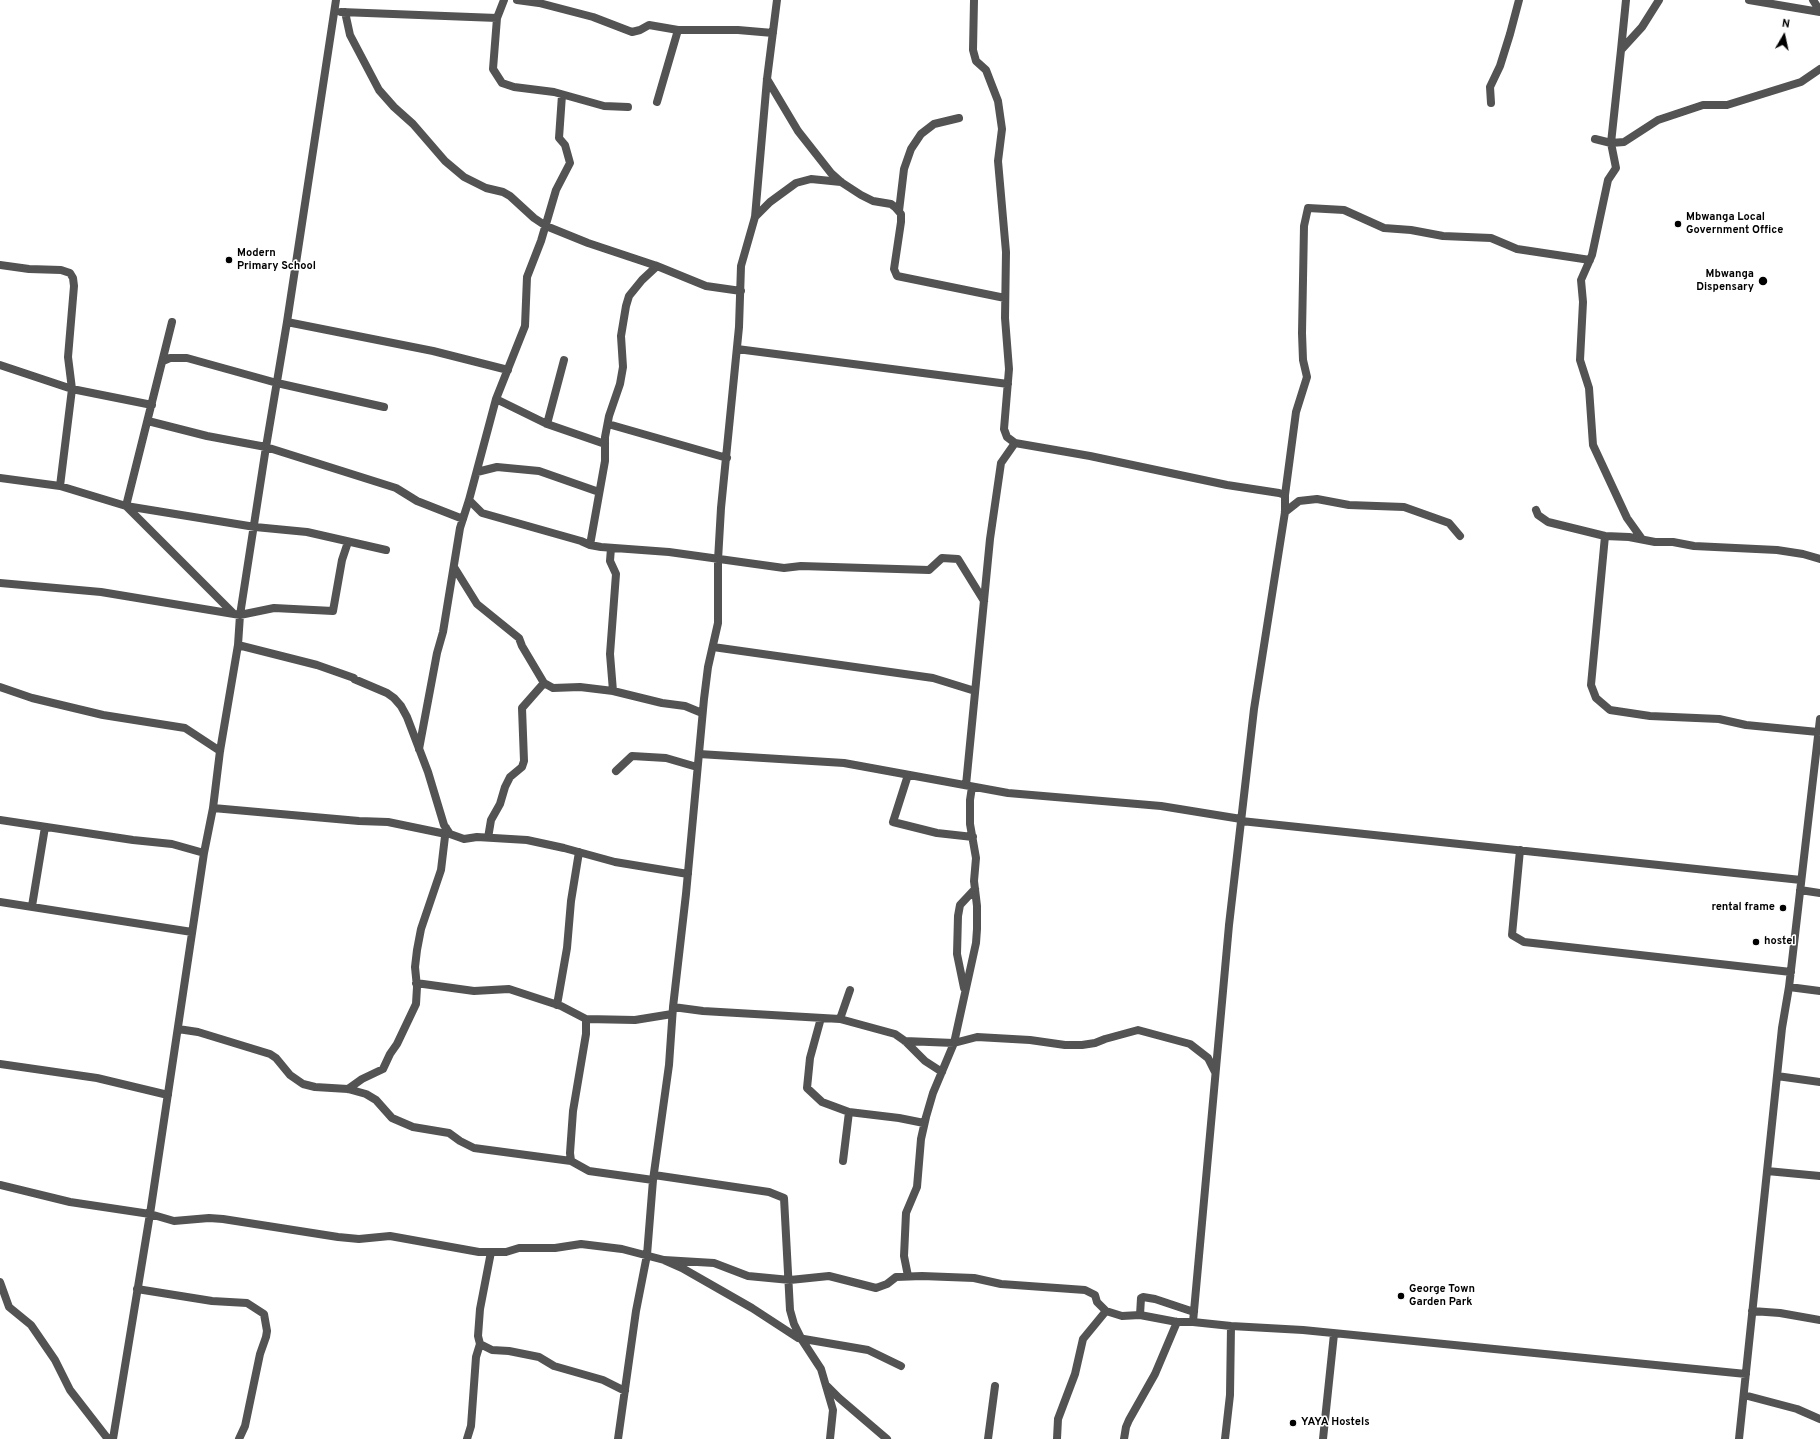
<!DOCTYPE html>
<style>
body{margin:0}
#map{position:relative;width:1820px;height:1439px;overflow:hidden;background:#fff;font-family:Overpass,sans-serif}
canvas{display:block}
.north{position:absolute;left:1764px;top:16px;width:40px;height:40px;-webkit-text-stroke:3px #fff;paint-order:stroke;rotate:9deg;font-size:11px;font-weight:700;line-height:16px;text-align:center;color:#000}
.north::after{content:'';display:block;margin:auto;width:14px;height:18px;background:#000;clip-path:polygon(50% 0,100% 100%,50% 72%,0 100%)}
</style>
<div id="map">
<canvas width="1820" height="1439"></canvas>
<div class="north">N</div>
</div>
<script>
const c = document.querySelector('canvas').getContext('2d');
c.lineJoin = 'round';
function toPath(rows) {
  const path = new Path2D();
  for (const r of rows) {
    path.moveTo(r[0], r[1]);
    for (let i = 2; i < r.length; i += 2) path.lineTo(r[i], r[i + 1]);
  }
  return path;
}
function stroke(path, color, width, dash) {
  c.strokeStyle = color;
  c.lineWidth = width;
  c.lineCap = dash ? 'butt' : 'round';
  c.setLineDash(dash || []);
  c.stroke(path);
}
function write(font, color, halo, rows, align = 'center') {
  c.font = font + ' Overpass,sans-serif';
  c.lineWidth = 3;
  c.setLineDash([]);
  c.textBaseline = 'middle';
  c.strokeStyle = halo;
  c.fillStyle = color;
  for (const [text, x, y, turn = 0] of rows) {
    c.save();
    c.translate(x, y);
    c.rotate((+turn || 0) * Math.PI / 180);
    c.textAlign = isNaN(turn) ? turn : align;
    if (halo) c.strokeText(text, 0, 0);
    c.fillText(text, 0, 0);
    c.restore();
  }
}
stroke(toPath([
 [517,0,539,3,593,17,632,32,640,30,649,25,678,30],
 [974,0,973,50,976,61,986,70,991,83,998,101,1002,129,998,161,1006,252,1005,318,1009,369,1004,429,1007,437,1015,443,1090,456,1227,485,1279,493,1285,495,1285,512,1254,709,1229,925,1193,1322],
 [1749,0,1820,12],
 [1813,0,1820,11],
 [341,12,497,18,504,0],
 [345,12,350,35,379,90,394,107,413,124,445,161,464,177,486,188,503,192,510,196,534,218,546,226,588,243,657,266,706,286,741,291],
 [497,18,493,69,502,83,514,87,554,92,604,106,628,107],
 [1621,50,1626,0],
 [767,79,798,131,831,173,841,182,861,195,873,201,891,204,895,207,901,214,901,222,894,269,897,276,1005,298],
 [657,102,678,30,738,30,773,33],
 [1491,103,1490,87,1500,66,1510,34,1519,0],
 [1595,139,1611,143,1624,142,1658,120,1703,105,1727,105,1801,82,1820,69],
 [899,211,904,169,911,149,921,134,934,124,959,118],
 [755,217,770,202,796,183,811,179,841,182],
 [0,265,29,269,61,270,70,273,73,278,74,286,68,357,72,389,60,486],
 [172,322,126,506,255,527,307,532,386,550],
 [287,322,433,351,508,370],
 [737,349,1008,384],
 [163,361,170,358,187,358,277,383,384,407],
 [0,365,72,389,152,405],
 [496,399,547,424,605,444],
 [148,421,207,436,266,447,396,488,417,501,463,519],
 [547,424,564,360],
 [608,424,727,458],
 [477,472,497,467,539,471,599,492],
 [0,478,60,486,126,506,233,613],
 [1285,495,1296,412,1307,377,1303,360,1302,333,1304,226,1308,208,1344,210,1384,228,1411,230,1443,236,1491,238,1517,249,1590,260],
 [469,500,482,513,581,541,590,545,601,547,669,552,784,568,801,566,929,570,942,558,958,559,984,601],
 [1536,510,1538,515,1548,522,1605,536,1629,537,1655,542,1673,542,1694,546,1777,550,1803,554,1820,559],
 [1285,512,1299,501,1317,499,1349,505,1404,507,1449,523,1460,536],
 [1605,536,1591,685,1596,698,1610,710,1650,716,1719,719,1746,725,1818,732],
 [1642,539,1627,518,1593,445,1589,388,1580,360,1583,302,1581,280,1592,255,1608,180,1616,168,1611,143,1621,50,1642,27,1659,0],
 [590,545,605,461,605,437,609,416,620,384,623,367,621,336,626,306,629,296,642,280,657,266],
 [611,548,610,561,616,574,610,654,613,691],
 [454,567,477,604,519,638,522,646,544,683,553,688,580,687,613,691,662,703,685,706,702,713],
 [0,583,101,592,240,615,274,608,333,611,342,560,348,542],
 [238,645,317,665,354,678,354,679,387,693,394,698,401,706,407,717,428,772,444,825,450,834,464,839,477,837,527,840,564,848,615,862,688,874],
 [713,647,933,678,975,691],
 [0,687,32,698,103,715,185,728,220,751],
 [419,749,437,653,443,632,460,528,469,500,496,399,525,326,527,277,541,241,556,190,570,163,565,145,559,138,562,95],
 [699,754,844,763,1008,793,1161,806,1241,819],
 [616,771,632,756,666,758,697,767],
 [908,775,893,822,937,833,973,837],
 [966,785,990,539,1001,463,1015,443],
 [213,808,359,821,388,822,446,834],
 [0,820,133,840,172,844,204,853],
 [1241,821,1801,880],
 [488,838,491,820,500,804,505,787,510,777,522,767,524,761,522,708,544,683],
 [1520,850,1512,935,1524,942,1791,972],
 [1800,890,1820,893],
 [0,902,192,932],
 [32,906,45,827],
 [416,983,474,991,509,989,561,1006,586,1019,586,1034,573,1111,570,1153,571,1161,589,1171,653,1180],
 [1789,987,1820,991],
 [964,988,957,954,958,916,960,905,975,889],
 [557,1005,567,948,571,901,579,852],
 [673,1007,703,1011,840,1019,895,1034,905,1041,925,1061,942,1072],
 [821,1018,810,1058,807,1088,822,1102,849,1112,899,1118,924,1123],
 [586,1019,635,1020,672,1014],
 [840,1019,850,990],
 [178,1029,198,1032,270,1054,276,1058,290,1075,303,1084,315,1087,348,1089,366,1094,376,1100,392,1118,413,1127,449,1133,460,1141,474,1148,571,1161],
 [905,1041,954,1043,976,943,977,929,977,906,974,881,976,858,970,824,970,800,972,787],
 [0,1064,97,1078,168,1095],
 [1777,1076,1820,1082],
 [348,1089,362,1079,383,1069,390,1054,397,1044,416,1004,417,987,415,967,417,950,421,929,441,870,446,828],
 [843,1161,849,1112],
 [1767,1171,1820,1176],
 [654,1175,769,1192,784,1198,790,1310,794,1324,802,1340,821,1369,833,1410,830,1439],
 [0,1185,70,1202,150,1214,174,1221,209,1218,223,1219,338,1237,359,1239,390,1236,479,1252,506,1252,519,1248,555,1248,581,1244,622,1249,664,1260,682,1268,752,1308,798,1338,868,1350,901,1366],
 [491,1252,480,1309,478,1336,480,1344,492,1350,509,1351,539,1357,554,1366,603,1380,625,1391],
 [664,1260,714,1263,748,1276,790,1280,829,1276,876,1288,887,1284,896,1277,922,1276,974,1278,1001,1284,1085,1290,1095,1295,1097,1302,1106,1311,1122,1316,1140,1315,1177,1322,1193,1322,1231,1326,1303,1330,1746,1374],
 [908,1276,904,1256,906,1213,917,1187,921,1139,926,1117,933,1093,954,1043,977,1037,1030,1040,1065,1045,1082,1045,1095,1043,1105,1039,1138,1030,1190,1044,1208,1058,1215,1072],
 [0,1282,9,1307,31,1325,55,1360,70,1390,108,1439],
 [137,1289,212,1301,247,1303,264,1314,267,1331,266,1337,260,1354,245,1426,239,1439],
 [1752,1311,1780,1313,1820,1320],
 [1140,1315,1141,1298,1143,1297,1155,1299,1194,1312],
 [826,1385,839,1398,887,1439],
 [1744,1395,1797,1409,1820,1419],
 [113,1439,150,1214,204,853,213,808,220,751,238,645,240,615,266,447,287,322,336,0],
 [467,1439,471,1426,476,1357,480,1344],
 [618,1439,636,1311,647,1255,653,1180,669,1065,673,1007,686,894,704,699,708,667,718,623,718,560,721,508,739,327,741,266,755,217,767,79,777,0],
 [988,1439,995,1386],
 [1057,1439,1058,1419,1075,1374,1083,1339,1106,1311],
 [1124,1439,1126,1427,1129,1420,1155,1374,1177,1322],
 [1225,1439,1230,1395,1231,1326],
 [1323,1439,1334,1334],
 [1739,1439,1782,1028,1789,987,1820,719]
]), '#535353', 8);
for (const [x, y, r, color] of [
 [1678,224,4,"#000"],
 [229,260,4,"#000"],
 [1763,281,5,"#000"],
 [1783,908,4,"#000"],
 [1756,942,4,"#000"],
 [1401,1296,4,"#000"],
 [1293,1423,4,"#000"]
]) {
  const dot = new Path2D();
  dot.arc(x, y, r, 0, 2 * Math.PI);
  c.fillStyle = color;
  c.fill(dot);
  stroke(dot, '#fff', 1.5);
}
write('bold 11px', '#000', '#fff', [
 ["Mbwanga Local",1686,218],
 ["Government Office",1686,231],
 ["Modern",237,254],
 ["Primary School",237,267],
 ["Mbwanga",1754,275,"right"],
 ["Dispensary",1754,288,"right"],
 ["rental frame",1775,908,"right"],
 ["hostel",1764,942],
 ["George Town",1409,1290],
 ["Garden Park",1409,1303],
 ["YAYA Hostels",1301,1423]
], 'left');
</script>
